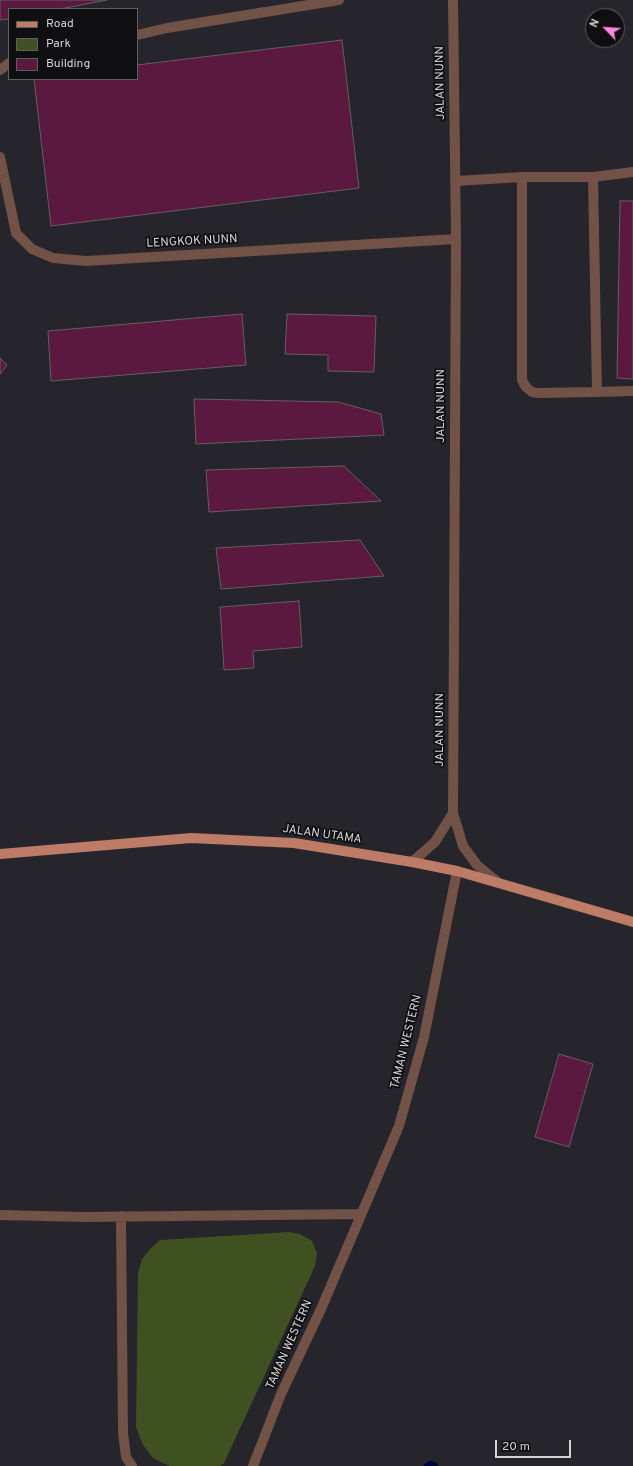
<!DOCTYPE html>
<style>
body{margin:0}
#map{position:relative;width:633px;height:1466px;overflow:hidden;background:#25252b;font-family:Overpass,sans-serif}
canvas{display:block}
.legend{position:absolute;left:8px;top:8px;width:130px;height:72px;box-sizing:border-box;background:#0f0f11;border:1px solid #5e5e60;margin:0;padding:5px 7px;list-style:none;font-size:12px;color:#d4d4d7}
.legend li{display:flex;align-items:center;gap:8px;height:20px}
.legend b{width:20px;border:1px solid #5e5e60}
.north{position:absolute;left:585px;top:8px;width:40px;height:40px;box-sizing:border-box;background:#0f0f11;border:1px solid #5e5e60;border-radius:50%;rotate:295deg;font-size:11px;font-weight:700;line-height:16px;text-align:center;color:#d4d4d7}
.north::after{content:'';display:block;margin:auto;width:14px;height:18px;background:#fe85e0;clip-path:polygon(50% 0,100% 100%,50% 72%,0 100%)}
.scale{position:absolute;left:495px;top:1440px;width:76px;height:18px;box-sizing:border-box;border:2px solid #d4d4d7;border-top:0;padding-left:5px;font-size:12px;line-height:14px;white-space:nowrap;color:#d4d4d7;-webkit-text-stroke:3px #0f0f11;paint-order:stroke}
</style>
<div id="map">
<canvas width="633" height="1466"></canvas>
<ul class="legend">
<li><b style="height:5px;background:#be7b66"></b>Road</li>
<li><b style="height:11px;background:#405121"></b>Park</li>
<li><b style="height:11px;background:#5b1940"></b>Building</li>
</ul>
<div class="north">N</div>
<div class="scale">20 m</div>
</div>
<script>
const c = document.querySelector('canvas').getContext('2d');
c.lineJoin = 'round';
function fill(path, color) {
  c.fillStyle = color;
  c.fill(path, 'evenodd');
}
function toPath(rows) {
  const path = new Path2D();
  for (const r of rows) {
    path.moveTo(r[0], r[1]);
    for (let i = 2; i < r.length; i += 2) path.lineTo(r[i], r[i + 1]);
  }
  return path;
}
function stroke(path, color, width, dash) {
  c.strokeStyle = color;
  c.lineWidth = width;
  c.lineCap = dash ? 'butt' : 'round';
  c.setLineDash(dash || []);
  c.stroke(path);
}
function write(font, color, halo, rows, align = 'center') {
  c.font = font + ' Overpass,sans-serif';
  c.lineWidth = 3.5;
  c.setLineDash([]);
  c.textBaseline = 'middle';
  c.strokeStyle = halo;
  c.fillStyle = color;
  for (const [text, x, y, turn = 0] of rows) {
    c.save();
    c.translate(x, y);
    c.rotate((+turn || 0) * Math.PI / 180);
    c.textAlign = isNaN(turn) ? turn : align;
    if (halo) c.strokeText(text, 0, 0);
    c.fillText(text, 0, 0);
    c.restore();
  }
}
fill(toPath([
 [289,1232,300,1234,312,1241,317,1253,315,1266,224,1463,220,1466,169,1466,153,1458,143,1445,136,1427,138,1273,142,1259,150,1249,160,1240]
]), '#405121');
stroke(toPath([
 [428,1466,430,1465,434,1466]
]), '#00033b', 8);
const building = toPath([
 [0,0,107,0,60,9,9,9,9,19,0,20,0,0],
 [342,40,359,188,51,226,34,79,137,79,137,65,342,40],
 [620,201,633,201,633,379,617,378,620,201],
 [242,314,246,365,51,381,48,331,242,314],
 [287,314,376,316,374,372,328,371,328,355,285,354,287,314],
 [0,358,7,365,0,374,0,358],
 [194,399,338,402,381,414,384,435,196,444,194,399],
 [344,466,381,501,209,512,206,470,344,466],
 [360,540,384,576,221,589,216,548,360,540],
 [299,601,302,647,253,651,254,668,224,670,220,607,299,601],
 [559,1054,593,1064,569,1147,535,1137,559,1054]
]);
fill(building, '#5b1940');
stroke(building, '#655e62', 1);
stroke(toPath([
 [593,177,633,172],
 [456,181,522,177,593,177,597,392,538,393,532,392,526,387,522,380,522,177],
 [597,392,633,391]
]), '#725147', 10);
stroke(toPath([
 [453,0,456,239,453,813,463,846,477,865,499,883],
 [137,35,167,28,339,0],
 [0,70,9,63],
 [0,157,16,233,32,249,53,258,86,261,456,239],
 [412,862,435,842,453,813],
 [0,1215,85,1217,361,1214],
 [121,1216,123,1433,126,1457,132,1466],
 [253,1466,281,1394,321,1309,399,1126,424,1037,457,871]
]), '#725147', 10);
stroke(toPath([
 [0,854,191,838,294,843,412,862,457,871,633,922]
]), '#be7b66', 10);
write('12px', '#d4d4d7', '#0f0f11', [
 ["JALAN NUNN",441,83,-91],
 ["LENGKOK NUNN",192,242,-3],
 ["JALAN NUNN",442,406,-90],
 ["JALAN NUNN",441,730,-90],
 ["JALAN UTAMA",322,835,8],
 ["TAMAN WESTERN",407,1042,-76],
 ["TAMAN WESTERN",290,1345,-66]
]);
</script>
